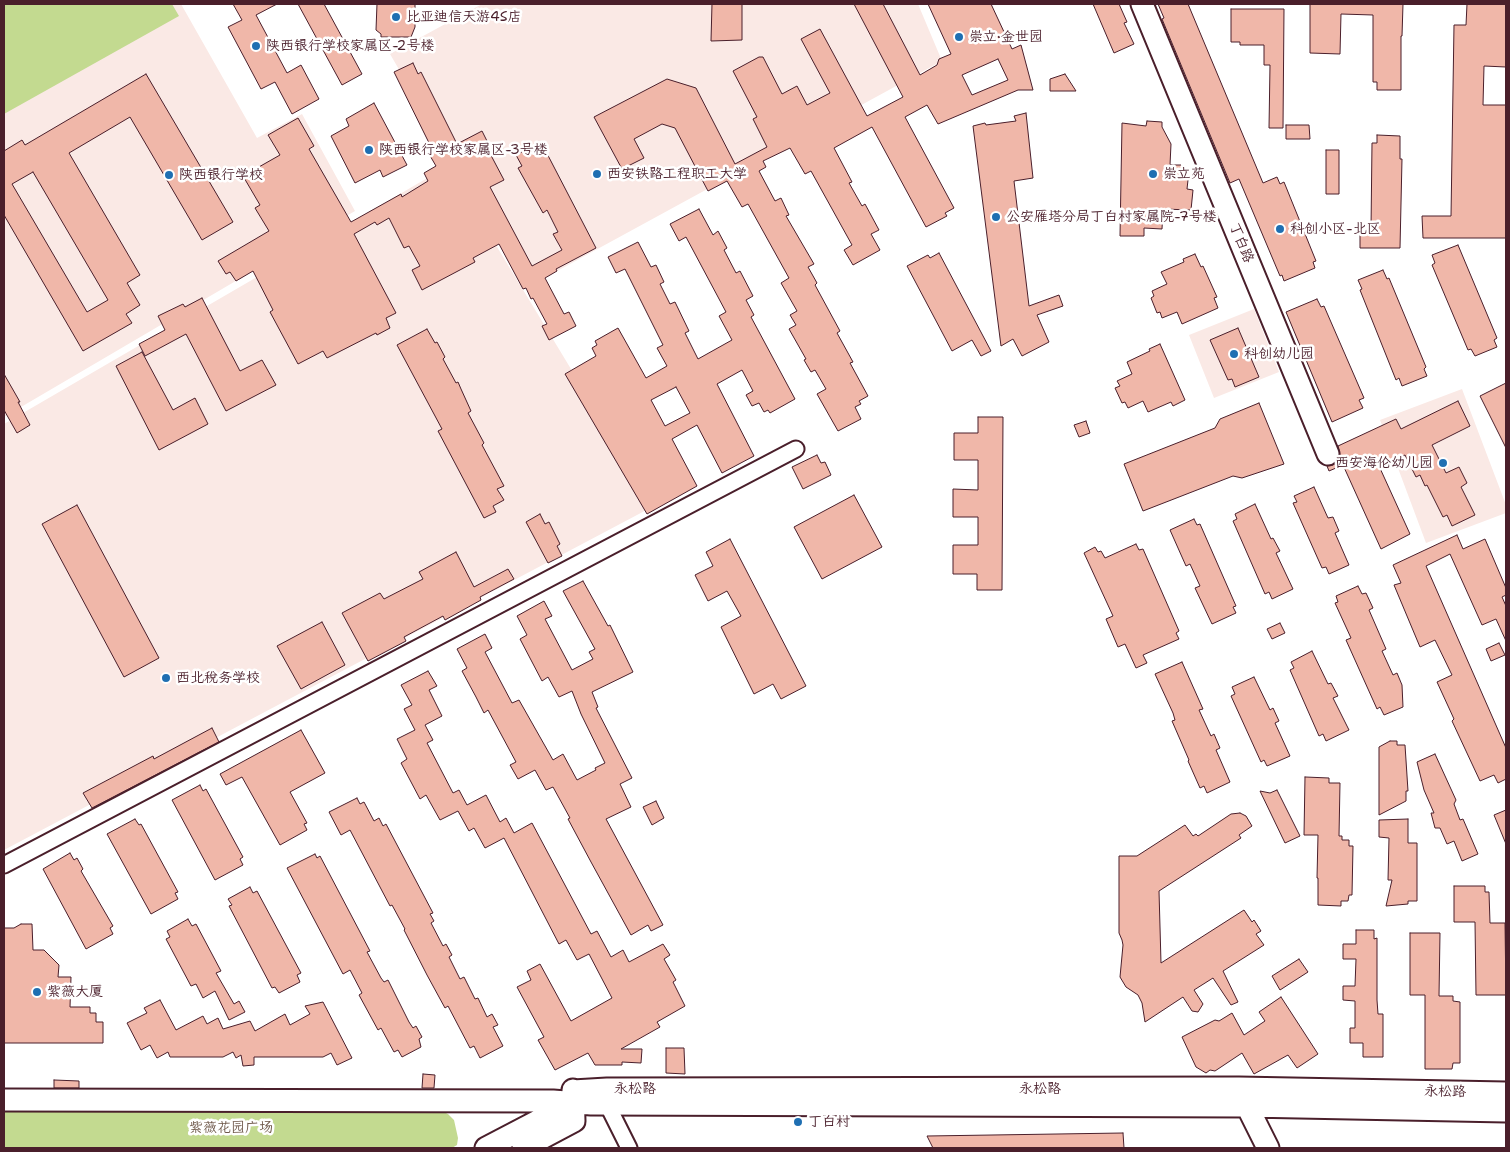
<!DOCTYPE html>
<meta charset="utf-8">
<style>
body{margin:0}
#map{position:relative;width:1510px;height:1152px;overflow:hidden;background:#fff;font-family:"Shantell Sans",sans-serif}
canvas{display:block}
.frame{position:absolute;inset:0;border:5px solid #4a1f2b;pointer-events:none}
</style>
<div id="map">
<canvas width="1510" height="1152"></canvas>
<div class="frame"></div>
</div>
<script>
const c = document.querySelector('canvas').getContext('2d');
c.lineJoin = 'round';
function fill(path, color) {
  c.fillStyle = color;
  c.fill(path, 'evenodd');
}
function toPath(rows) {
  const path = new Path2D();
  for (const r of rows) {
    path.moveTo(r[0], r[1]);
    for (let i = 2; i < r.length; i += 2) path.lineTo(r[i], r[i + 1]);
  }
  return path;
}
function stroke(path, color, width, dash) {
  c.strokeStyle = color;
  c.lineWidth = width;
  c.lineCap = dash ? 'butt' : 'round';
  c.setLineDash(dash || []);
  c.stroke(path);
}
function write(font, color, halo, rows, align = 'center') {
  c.font = font + ' "Shantell Sans","LXGW WenKai TC",sans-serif';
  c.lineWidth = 5;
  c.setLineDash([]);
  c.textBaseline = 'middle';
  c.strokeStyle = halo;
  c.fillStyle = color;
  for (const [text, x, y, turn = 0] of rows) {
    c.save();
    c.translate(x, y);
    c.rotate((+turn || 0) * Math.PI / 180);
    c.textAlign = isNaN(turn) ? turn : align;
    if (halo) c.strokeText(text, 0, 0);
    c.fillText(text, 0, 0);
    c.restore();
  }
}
fill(toPath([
 [4,4,181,4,257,138,302,114,355,211,4,417],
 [482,4,918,4,942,61,526,288,390,54],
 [448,166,654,506,4,850,4,424],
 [1254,309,1279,372,1214,398,1189,335],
 [1462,389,1506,505,1506,513,1426,543,1380,420]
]), '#fae9e5');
fill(toPath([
 [4,4,172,4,179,16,4,114],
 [4,1108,442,1111,448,1114,454,1120,458,1138,457,1145,452,1148,4,1148]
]), '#c3da90');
const building = toPath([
 [233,4,277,4,256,15,287,73,301,65,319,99,292,114,275,82,261,89,228,27,242,20,233,4],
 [298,4,324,4,362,74,342,85,298,4],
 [377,4,415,4,415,27,411,37,381,37,381,34,376,30,377,4],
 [712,4,742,4,742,40,711,41,712,4],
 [854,4,883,4,920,75,937,65,939,59,951,54,928,4,991,4,1012,49,1021,45,1033,90,1018,90,938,124,927,105,905,117,954,208,945,213,947,216,926,227,872,127,834,148,852,182,849,183,862,206,865,204,879,230,871,234,880,250,853,265,844,250,852,245,811,171,805,174,790,148,763,161,766,167,759,171,775,201,781,198,789,215,786,216,814,264,808,267,817,283,815,285,840,331,837,333,853,362,850,363,868,396,859,401,861,404,855,407,861,419,838,431,817,394,826,389,815,370,811,372,804,360,806,359,789,329,796,325,790,315,797,311,781,283,789,278,748,204,742,207,727,181,708,191,675,128,662,124,634,139,644,158,622,169,594,117,667,79,696,88,735,164,767,147,753,119,757,117,733,71,759,57,763,57,782,94,797,86,807,105,830,93,801,39,820,29,867,116,903,97,854,4],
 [998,59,1008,80,972,95,962,75,998,59],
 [1093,4,1119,4,1127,22,1124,23,1134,44,1114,53,1093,4],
 [1158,4,1188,4,1263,183,1277,177,1280,184,1284,182,1316,261,1313,262,1315,268,1284,281,1282,275,1280,276,1239,179,1230,183,1162,19,1164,18,1158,4],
 [1310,4,1403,4,1402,36,1401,36,1401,90,1377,90,1377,82,1373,82,1373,15,1341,14,1340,54,1310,53,1310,4],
 [1467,4,1506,4,1506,67,1484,66,1483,105,1506,105,1506,238,1423,238,1422,216,1451,216,1454,25,1466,25,1467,4],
 [1231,9,1284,9,1283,128,1269,128,1270,65,1264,65,1264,45,1240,45,1240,42,1231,42,1231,9],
 [413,63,418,74,421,72,457,144,482,131,488,143,485,144,504,180,490,187,532,266,562,250,553,234,558,232,547,210,543,213,518,168,522,166,516,155,541,142,596,248,556,269,557,271,545,278,564,314,569,312,576,326,549,340,542,326,547,324,533,298,531,299,526,288,523,289,499,244,473,258,475,262,422,290,412,270,420,266,409,246,404,248,389,218,377,225,375,222,354,234,396,313,386,318,390,328,377,335,376,333,327,358,323,351,298,364,270,312,273,310,253,271,236,281,230,272,226,274,218,261,269,231,255,208,260,205,243,176,280,155,268,135,298,118,314,146,309,149,351,222,401,194,402,197,428,181,424,173,436,166,429,154,433,151,394,72,413,63],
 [146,74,233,222,202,240,130,117,69,153,140,275,127,283,140,305,126,314,132,323,83,351,4,215,4,151,22,140,25,145,146,74],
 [33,172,108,300,87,312,12,184,33,172],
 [1065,74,1076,91,1050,91,1050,79,1065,74],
 [374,103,407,165,383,177,380,170,355,183,331,136,349,126,346,119,374,103],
 [1026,113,1033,178,1014,181,1029,306,1059,295,1063,306,1037,315,1049,342,1022,356,1013,339,1001,346,973,126,985,123,986,125,1016,121,1014,116,1026,113],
 [1147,121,1162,122,1162,127,1171,144,1170,165,1181,165,1188,180,1187,189,1193,190,1191,210,1163,209,1162,229,1144,228,1144,236,1120,236,1122,123,1146,126,1147,121],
 [1286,125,1309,125,1310,139,1286,139,1286,125],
 [1377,135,1400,136,1400,159,1402,159,1400,248,1360,248,1360,229,1371,229,1372,143,1377,143,1377,135],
 [1326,150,1339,150,1339,194,1326,194,1326,150],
 [699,209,713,235,718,231,727,248,724,250,736,273,740,271,753,296,746,300,754,315,751,317,795,399,770,413,768,410,764,412,759,403,752,406,746,395,753,391,742,370,717,384,754,456,722,473,697,425,672,439,697,486,647,514,565,374,596,356,592,348,597,345,595,341,618,328,646,378,667,366,657,348,663,345,625,269,616,273,608,257,638,242,651,267,656,265,664,282,660,284,670,304,675,302,689,331,685,333,698,359,732,340,719,316,726,312,686,237,679,241,670,224,699,209],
 [676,387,690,413,665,426,651,400,676,387],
 [1458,245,1497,338,1494,340,1497,347,1475,356,1471,349,1468,350,1432,265,1435,263,1432,255,1458,245],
 [939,253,991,351,981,356,972,340,952,351,907,266,928,255,930,258,939,253],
 [1195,254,1201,267,1203,266,1217,297,1214,298,1218,308,1182,324,1177,312,1162,318,1160,312,1157,313,1151,298,1154,296,1152,291,1167,284,1161,272,1184,262,1183,259,1195,254],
 [1383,270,1387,279,1389,278,1426,367,1424,369,1427,376,1402,386,1399,378,1396,380,1360,290,1362,289,1358,280,1383,270],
 [202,298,240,371,262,360,276,385,226,411,186,334,145,356,139,344,165,330,158,316,183,304,185,307,202,298],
 [1317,299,1321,307,1324,306,1364,398,1359,400,1363,408,1332,422,1286,312,1317,299],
 [1238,328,1259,377,1235,387,1232,379,1228,380,1210,340,1238,328],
 [427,329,435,343,437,342,445,357,443,359,456,383,458,382,461,389,471,411,468,413,484,443,482,445,504,486,497,489,504,500,493,506,496,512,484,518,438,431,442,429,397,345,427,329],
 [1160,344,1185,400,1173,406,1171,402,1148,412,1143,401,1128,408,1125,402,1122,403,1115,388,1120,386,1117,381,1132,374,1127,362,1150,351,1149,349,1160,344],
 [142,352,173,410,195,398,208,424,159,450,116,366,142,352],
 [4,374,20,402,18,402,30,425,17,433,4,410,4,374],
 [1506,383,1506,448,1480,396,1506,383],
 [1458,401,1470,426,1432,445,1446,473,1459,467,1467,483,1461,487,1475,515,1452,526,1447,515,1443,517,1427,485,1425,486,1420,475,1416,477,1405,455,1379,466,1410,534,1381,549,1343,465,1329,471,1327,466,1333,465,1338,461,1340,455,1338,446,1396,419,1401,429,1458,401],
 [1259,403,1284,464,1242,478,1233,476,1143,511,1124,464,1215,428,1220,419,1259,403],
 [978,417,1003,417,1002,590,977,590,977,574,953,574,953,545,978,545,978,517,953,517,953,489,978,490,978,460,954,460,954,433,978,433,978,417],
 [1086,421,1090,433,1079,437,1074,425,1086,421],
 [817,455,821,463,825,462,831,475,803,489,792,467,817,455],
 [1314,487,1328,518,1333,517,1339,531,1335,533,1349,565,1329,574,1326,567,1322,568,1293,503,1297,502,1294,496,1314,487],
 [854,495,882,547,822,579,794,527,854,495],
 [1255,504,1271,539,1273,538,1280,551,1276,553,1293,589,1272,599,1269,592,1265,594,1233,521,1237,519,1235,514,1255,504],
 [77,505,159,658,124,677,42,524,77,505],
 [540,514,545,524,549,522,560,544,557,546,562,556,548,563,526,522,540,514],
 [1194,519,1197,525,1200,524,1236,606,1233,607,1236,613,1212,624,1195,588,1200,586,1190,564,1186,566,1170,530,1194,519],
 [1457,535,1463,549,1485,539,1506,588,1506,595,1502,597,1506,606,1506,641,1496,619,1482,625,1450,554,1426,566,1506,748,1506,779,1498,783,1494,775,1480,781,1452,721,1454,719,1437,682,1452,675,1435,640,1420,647,1394,585,1401,583,1393,565,1457,535],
 [730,539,806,686,781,699,773,684,754,694,721,627,741,616,727,591,708,601,695,575,713,566,706,552,730,539],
 [1136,544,1139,550,1143,549,1179,631,1176,633,1179,639,1143,655,1147,663,1136,668,1125,644,1118,647,1106,619,1113,616,1084,553,1095,547,1098,552,1101,551,1105,558,1136,544],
 [456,552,474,587,508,569,514,579,480,597,481,600,445,620,443,616,404,637,406,641,368,661,342,613,380,593,384,599,423,579,419,572,456,552],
 [583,581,608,626,610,625,633,672,592,692,598,707,596,708,632,778,620,784,631,807,606,819,663,925,651,931,648,925,631,935,591,862,568,819,570,818,553,787,546,790,535,770,518,779,510,765,516,762,488,710,484,713,476,697,462,671,467,668,457,649,485,634,492,648,485,652,512,703,519,700,553,760,563,754,577,780,596,770,595,768,605,763,581,714,572,691,559,697,548,677,542,681,520,639,527,635,517,616,544,601,552,616,545,619,572,670,593,659,589,652,595,649,563,591,583,581],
 [1358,586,1362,594,1366,593,1373,608,1369,610,1386,649,1382,651,1393,675,1397,673,1402,685,1403,707,1384,715,1380,707,1377,709,1346,640,1351,638,1335,603,1338,602,1336,596,1358,586],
 [322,622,345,665,301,689,277,646,322,622],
 [1280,623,1285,633,1272,639,1267,629,1280,623],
 [1499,643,1505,655,1491,661,1486,649,1499,643],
 [1312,651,1328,684,1331,683,1338,696,1333,698,1349,730,1326,741,1323,734,1319,736,1290,670,1294,668,1291,662,1312,651],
 [1182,662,1203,709,1199,710,1211,736,1214,734,1220,748,1216,750,1230,782,1207,793,1204,786,1200,788,1188,761,1189,760,1172,721,1175,720,1173,713,1155,674,1182,662],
 [428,671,437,686,429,690,442,716,425,725,433,740,427,743,453,793,459,790,467,805,486,795,500,822,506,818,514,833,532,823,591,934,597,931,611,957,623,950,629,962,663,944,670,955,664,959,676,980,673,982,685,1006,657,1022,660,1027,621,1049,642,1049,641,1063,622,1062,622,1065,595,1065,588,1053,555,1070,538,1040,544,1037,517,987,531,980,527,971,540,964,571,1021,612,998,589,954,577,960,566,940,559,944,504,838,485,848,474,828,469,831,458,811,440,820,426,795,420,799,401,763,407,759,397,739,415,730,404,709,412,705,401,685,428,671],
 [1254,677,1270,710,1273,708,1279,721,1275,723,1290,756,1267,766,1264,760,1261,762,1231,696,1235,694,1232,687,1254,677],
 [212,728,219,742,92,808,83,793,153,756,154,759,212,728],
 [301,730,325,773,290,792,307,823,304,824,307,830,280,845,242,777,226,785,220,774,301,730],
 [1390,741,1397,741,1397,745,1405,745,1408,791,1406,791,1406,801,1379,815,1379,747,1390,741],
 [1435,754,1456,800,1454,804,1460,820,1463,819,1478,854,1462,861,1454,841,1447,844,1440,828,1435,828,1431,813,1434,813,1424,790,1417,762,1435,754],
 [1305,777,1329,778,1329,783,1340,783,1339,836,1342,836,1342,840,1349,840,1349,846,1353,846,1352,895,1349,895,1348,901,1341,901,1341,906,1318,905,1318,878,1317,878,1318,835,1304,835,1305,777],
 [200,785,203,791,206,789,243,857,240,859,243,865,215,880,172,800,200,785],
 [1277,790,1300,836,1285,843,1260,791,1270,793,1277,790],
 [357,798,360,804,364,802,374,821,379,818,383,826,386,824,433,913,430,914,434,921,431,923,443,946,446,944,452,955,449,957,460,979,464,977,475,999,478,998,487,1017,492,1014,498,1025,493,1027,503,1046,480,1058,474,1046,470,1048,448,1006,445,1008,427,975,404,930,405,929,392,905,390,906,350,830,341,835,329,812,357,798],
 [656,801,664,818,652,825,643,807,656,801],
 [1506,810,1506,844,1494,815,1506,810],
 [1240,813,1246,816,1252,826,1239,835,1241,838,1159,891,1161,963,1244,910,1252,922,1254,920,1261,931,1256,934,1264,945,1223,971,1238,1002,1231,1005,1213,978,1194,990,1203,1004,1198,1012,1192,1011,1183,997,1145,1022,1142,1003,1138,995,1126,987,1120,977,1123,945,1122,940,1119,933,1119,856,1137,856,1185,825,1193,836,1196,834,1198,836,1231,814,1240,813],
 [135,819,139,825,141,824,178,892,175,893,178,899,151,914,107,834,135,819],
 [1408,819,1408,843,1417,843,1417,901,1408,901,1408,904,1386,906,1392,880,1388,880,1389,838,1379,837,1379,820,1408,819],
 [70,853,74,860,77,858,83,869,81,871,113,926,110,928,113,934,86,949,43,869,70,853],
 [315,854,317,858,320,856,370,951,367,952,381,978,384,982,388,980,409,1022,413,1028,416,1026,422,1037,419,1039,421,1047,402,1057,398,1050,394,1052,381,1028,378,1030,359,995,362,993,350,970,343,974,287,868,315,854],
 [1454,886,1485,886,1485,892,1489,892,1490,923,1505,923,1506,995,1476,995,1475,922,1454,922,1454,886],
 [250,887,253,893,257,891,301,973,297,975,300,982,279,993,275,987,272,988,229,906,232,905,228,899,250,887],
 [188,919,192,926,196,924,221,971,216,973,234,1004,239,1001,245,1012,229,1020,215,991,203,998,196,984,191,986,166,939,170,937,167,931,188,919],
 [21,924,32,924,33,950,44,950,59,965,58,977,71,977,70,1007,90,1007,90,1013,96,1013,96,1022,103,1022,103,1043,4,1043,4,928,14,928,21,924],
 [1356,930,1374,930,1374,939,1377,938,1377,1000,1378,1014,1383,1014,1383,1057,1363,1057,1363,1043,1350,1043,1350,1028,1355,1028,1355,1001,1343,1000,1343,986,1355,986,1356,959,1343,959,1343,944,1356,944,1356,930],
 [1410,933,1440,933,1439,996,1453,996,1453,1001,1460,1002,1460,1063,1453,1063,1452,1069,1425,1069,1425,995,1410,995,1410,933],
 [1299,959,1308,972,1280,990,1272,976,1299,959],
 [1281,997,1318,1054,1297,1068,1288,1055,1254,1074,1242,1053,1215,1071,1210,1070,1206,1073,1196,1067,1182,1037,1215,1020,1219,1021,1232,1013,1244,1035,1265,1021,1259,1012,1281,997],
 [160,1000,176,1030,203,1016,207,1024,218,1018,223,1029,250,1021,255,1031,285,1014,290,1025,310,1014,305,1006,323,1002,352,1058,337,1065,331,1053,323,1057,254,1057,254,1065,243,1066,241,1055,236,1058,233,1052,223,1057,170,1057,168,1052,157,1058,150,1045,141,1050,127,1023,147,1013,144,1008,160,1000],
 [666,1048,684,1048,685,1074,666,1073,666,1048],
 [423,1074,435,1075,434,1088,422,1088,423,1074],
 [54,1080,79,1081,79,1088,54,1088,54,1080],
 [1123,1133,1124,1148,933,1148,927,1136,1123,1133]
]);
fill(building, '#f0b7a9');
stroke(building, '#4a1f2b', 1);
const street = toPath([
 [4,865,796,449],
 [607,1096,607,1104,629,1148]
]);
const secondary = toPath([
 [1142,4,1328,454],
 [573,1091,607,1089,1239,1088,1506,1093],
 [1242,1096,1268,1148],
 [4,1100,553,1101,591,1104,1247,1106,1506,1111],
 [486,1148,553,1113,553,1101],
 [523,1148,574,1121,573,1090]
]);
stroke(street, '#4a1f2b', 19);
stroke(secondary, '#4a1f2b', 25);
stroke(street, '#fff', 15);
stroke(secondary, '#fff', 21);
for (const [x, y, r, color] of [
 [396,17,5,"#1f6fb2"],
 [959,37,5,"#1f6fb2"],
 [256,46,5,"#1f6fb2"],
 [369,150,5,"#1f6fb2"],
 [597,174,5,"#1f6fb2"],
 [1153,174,5,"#1f6fb2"],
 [169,175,5,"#1f6fb2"],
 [996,217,5,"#1f6fb2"],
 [1280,229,5,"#1f6fb2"],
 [1234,354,5,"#1f6fb2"],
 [1443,463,5,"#1f6fb2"],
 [166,678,5,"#1f6fb2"],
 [37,992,5,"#1f6fb2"],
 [798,1122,5,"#1f6fb2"]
]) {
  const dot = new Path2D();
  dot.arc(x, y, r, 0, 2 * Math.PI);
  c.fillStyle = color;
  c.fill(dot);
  stroke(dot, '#fff', 2);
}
write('14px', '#4a1f2b', '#fff', [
 ["比亚迪信天游4S店",406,17],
 ["崇立·金世园",969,37],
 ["陕西银行学校家属区-2号楼",266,46],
 ["陕西银行学校家属区-3号楼",379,150],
 ["西安铁路工程职工大学",607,174],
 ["崇立苑",1163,174],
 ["陕西银行学校",179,175],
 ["公安雁塔分局丁白村家属院-7号楼",1006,217],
 ["科创小区-北区",1290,229],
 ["科创幼儿园",1244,354],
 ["西安海伦幼儿园",1433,463,"right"],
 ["西北税务学校",176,678],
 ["紫薇大厦",47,992],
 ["丁白村",808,1122]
], 'left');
write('14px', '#4a1f2b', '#fff', [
 ["丁白路",1241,243,68],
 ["永松路",635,1089],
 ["永松路",1040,1089],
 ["永松路",1445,1092,1]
]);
write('14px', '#6e5749', '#fff', [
 ["紫薇花园广场",231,1128]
]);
</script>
